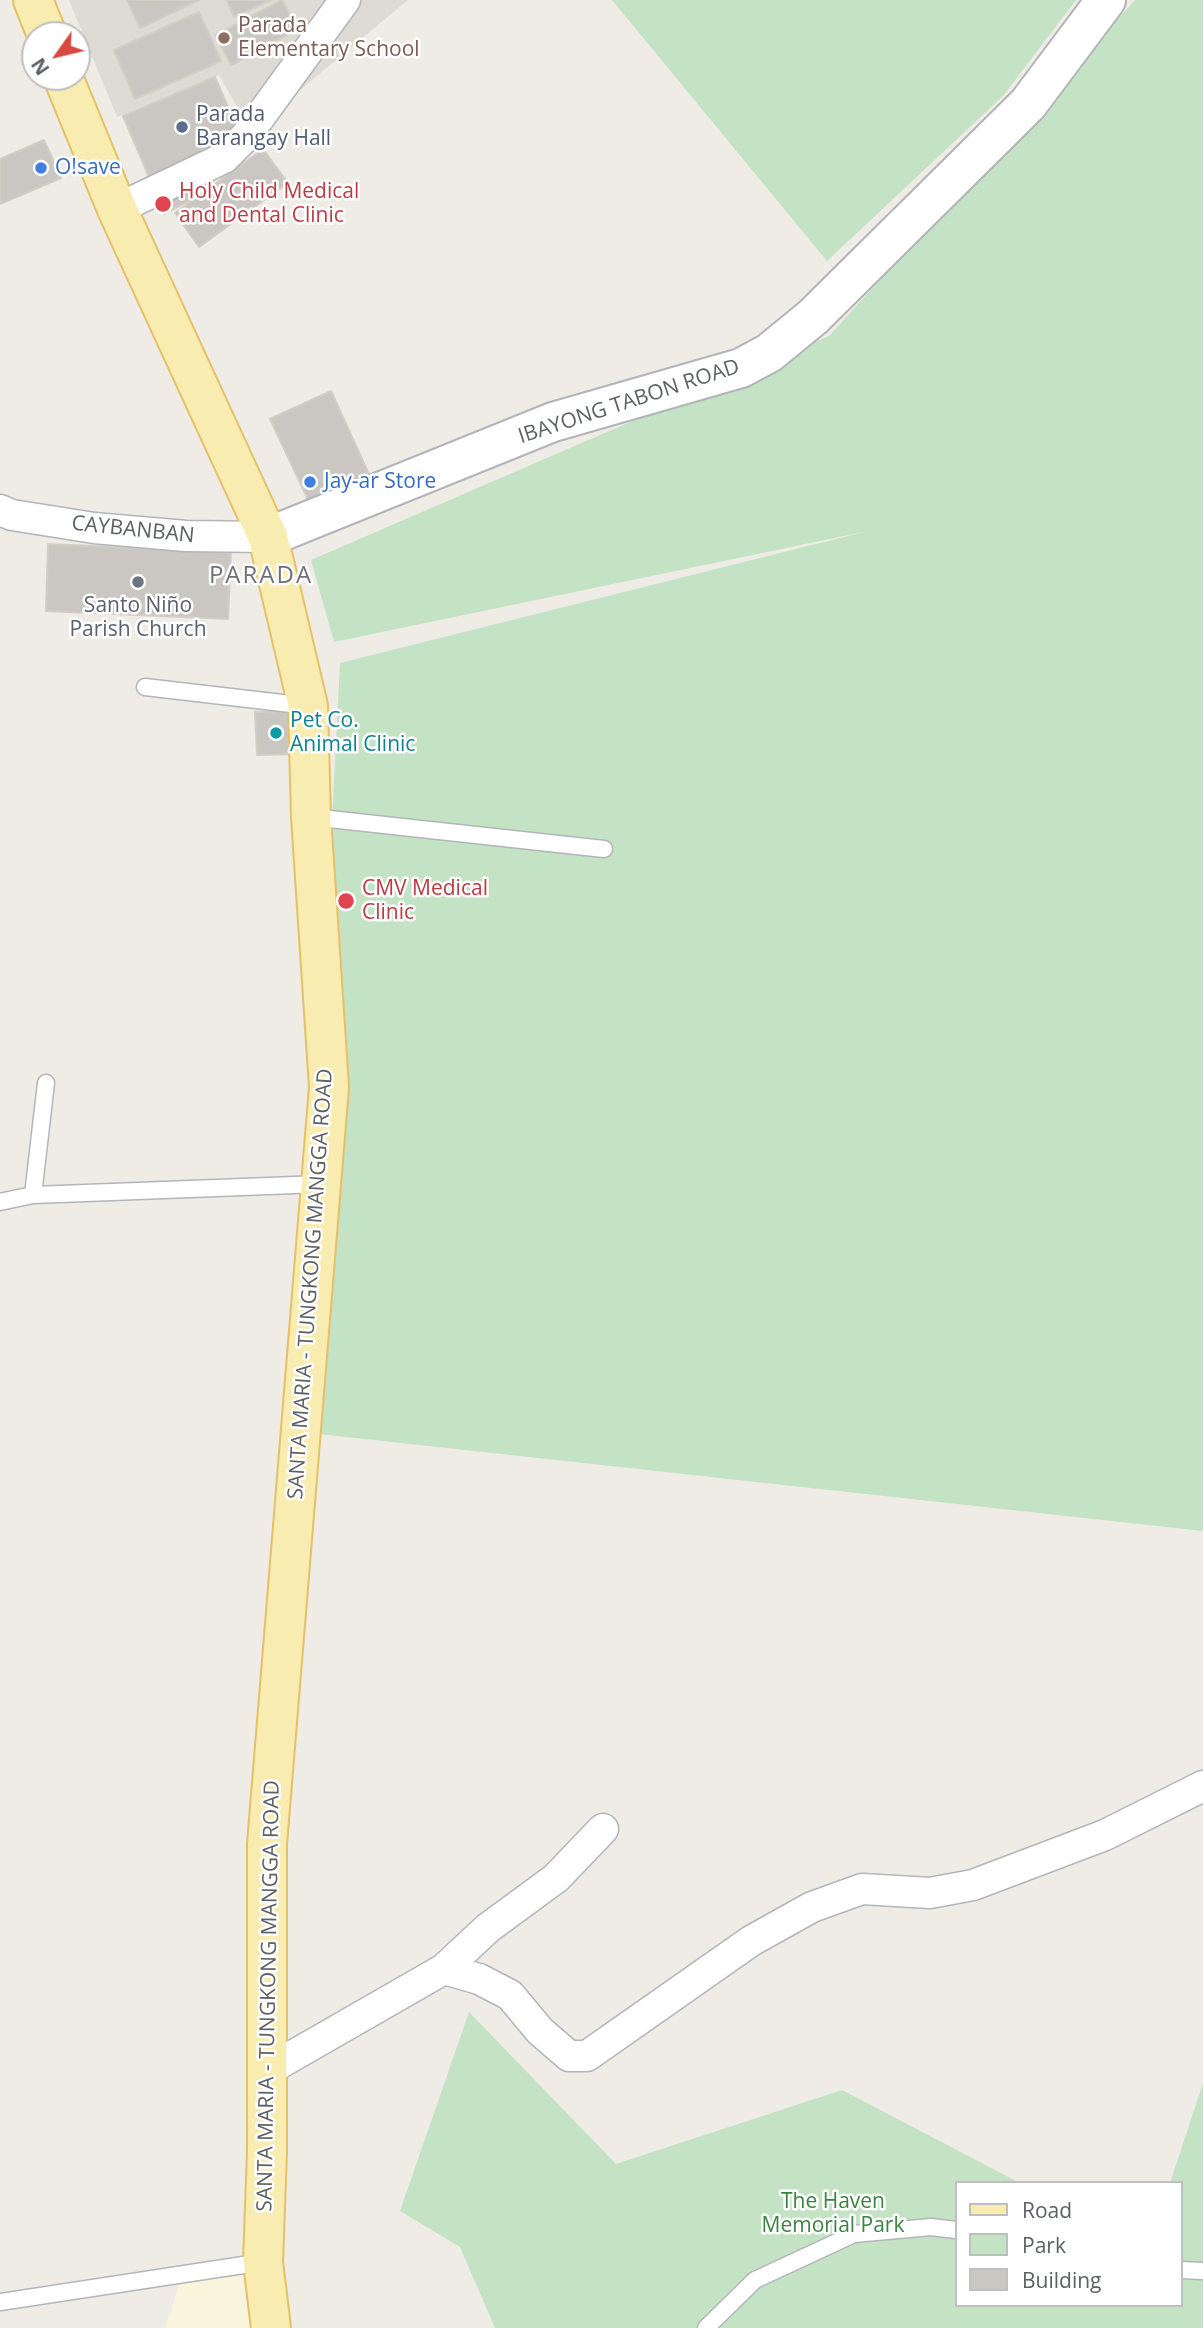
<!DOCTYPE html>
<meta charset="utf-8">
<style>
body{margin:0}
#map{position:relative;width:1203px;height:2328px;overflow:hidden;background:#eeece5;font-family:"Open Sans",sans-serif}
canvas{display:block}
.legend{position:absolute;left:955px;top:2181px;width:228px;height:126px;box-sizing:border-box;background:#fff;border:2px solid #bebfc1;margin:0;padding:9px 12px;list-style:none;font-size:21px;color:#5d6064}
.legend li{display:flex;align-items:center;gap:14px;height:35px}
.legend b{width:35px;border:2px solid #bebfc1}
.north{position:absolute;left:21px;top:21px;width:70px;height:70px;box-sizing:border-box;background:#fff;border:2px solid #bebfc1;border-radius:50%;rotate:236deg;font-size:19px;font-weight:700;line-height:28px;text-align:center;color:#5d6064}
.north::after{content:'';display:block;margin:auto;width:24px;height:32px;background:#da493f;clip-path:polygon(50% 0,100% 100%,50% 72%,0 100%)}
</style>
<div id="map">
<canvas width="1203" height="2328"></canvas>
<ul class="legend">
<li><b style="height:9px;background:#f8ecb0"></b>Road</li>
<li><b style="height:19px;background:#c4e3c4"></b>Park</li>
<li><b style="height:19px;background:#cac7c2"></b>Building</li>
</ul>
<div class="north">N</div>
</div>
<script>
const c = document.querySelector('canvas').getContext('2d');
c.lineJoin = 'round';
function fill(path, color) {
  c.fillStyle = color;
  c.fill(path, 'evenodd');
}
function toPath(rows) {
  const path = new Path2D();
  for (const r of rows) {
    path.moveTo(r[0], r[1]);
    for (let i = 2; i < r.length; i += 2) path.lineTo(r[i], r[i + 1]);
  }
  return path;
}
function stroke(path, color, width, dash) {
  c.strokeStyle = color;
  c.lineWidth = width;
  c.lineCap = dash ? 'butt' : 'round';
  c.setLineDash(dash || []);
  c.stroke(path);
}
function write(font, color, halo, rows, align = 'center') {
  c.font = font + ' "Open Sans",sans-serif';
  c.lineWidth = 5;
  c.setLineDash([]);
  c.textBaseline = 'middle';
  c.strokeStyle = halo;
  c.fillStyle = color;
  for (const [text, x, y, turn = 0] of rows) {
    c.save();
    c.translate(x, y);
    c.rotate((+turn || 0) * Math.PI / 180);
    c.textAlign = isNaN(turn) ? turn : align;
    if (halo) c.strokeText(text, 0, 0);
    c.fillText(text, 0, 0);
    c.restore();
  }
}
fill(toPath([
 [248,2270,251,2328,165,2328,179,2285]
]), '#fbf4dd');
fill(toPath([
 [69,0,408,0,251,131,219,75,117,117]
]), '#dedbd4');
fill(toPath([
 [612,0,1076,0,1003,96,827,261],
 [1135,0,1203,0,1203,1531,301,1432,340,663,868,531,334,642,311,560,829,336],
 [469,2012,616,2164,842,2090,1020,2183,956,2183,956,2305,1180,2305,1180,2183,1170,2183,1203,2083,1203,2328,495,2328,460,2247,400,2211]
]), '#c4e3c4');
const building = toPath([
 [127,0,199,0,140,28,127,0],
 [227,0,271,0,234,17,227,0],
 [282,0,298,29,231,65,216,35,282,0],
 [199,12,221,61,135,99,114,50,199,12],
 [215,77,241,137,149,177,123,116,215,77],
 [44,140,61,178,0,204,0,159,44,140],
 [263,149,288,183,199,247,175,213,263,149],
 [182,181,191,200,164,214,154,196,182,181],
 [331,391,372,481,312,508,270,419,331,391],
 [48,544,231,552,228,619,46,611,48,544],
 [295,711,297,754,257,755,255,712,295,711]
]);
fill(building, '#cac7c2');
stroke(building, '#d2cec4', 2);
const lane = toPath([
 [145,687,308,706],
 [311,817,604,849],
 [46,1083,33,1195,321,1184],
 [0,1202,33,1195],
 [1180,2270,1203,2271],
 [0,2302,263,2262],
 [706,2328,755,2280,854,2234,931,2227,956,2230]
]);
const street = toPath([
 [117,209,224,158,246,136,345,0],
 [0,510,12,515,94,528,186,536,268,537],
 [444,1969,479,1979,510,1995,540,2031,569,2056,587,2056,751,1941,812,1907,862,1889,930,1893,973,1885,1105,1835,1203,1786],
 [268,2070,444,1969,488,1928,556,1878,603,1829]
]);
const secondary = toPath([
 [268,537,553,422,741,368,769,353,813,317,1028,104,1106,0]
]);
const primary = toPath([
 [33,0,47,35],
 [63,77,117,209,268,537,308,706,311,817,329,1087,267,1844,267,2151,263,2262,271,2328]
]);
stroke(lane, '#b2b5b9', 19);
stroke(street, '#b2b5b9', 33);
stroke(secondary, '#b2b4b9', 42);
stroke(primary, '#e5c067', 42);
stroke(lane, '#fff', 16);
stroke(street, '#fff', 30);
stroke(secondary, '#fff', 38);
stroke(primary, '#f8ecb0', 38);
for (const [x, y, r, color] of [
 [224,38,7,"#8d6e63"],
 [182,127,7,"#5c6f8a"],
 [41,168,7,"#3f7fe0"],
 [163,204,9,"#e0444e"],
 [310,482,7,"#3f7fe0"],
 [138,582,7,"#6b7280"],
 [276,733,7,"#0f9aa8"],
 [346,901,9,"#e0444e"]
]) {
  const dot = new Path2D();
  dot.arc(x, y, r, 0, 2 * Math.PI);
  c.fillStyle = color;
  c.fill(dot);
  stroke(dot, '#fff', 2.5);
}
write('21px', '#785e54', '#fff', [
 ["Parada",238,26],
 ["Elementary School",238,50]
], 'left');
write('21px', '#4e5e75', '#fff', [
 ["Parada",196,115],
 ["Barangay Hall",196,139]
], 'left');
write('21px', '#366cbe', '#fff', [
 ["O!save",55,168],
 ["Jay-ar Store",324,482]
], 'left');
write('21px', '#be3a42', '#fff', [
 ["Holy Child Medical",179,192],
 ["and Dental Clinic",179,216],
 ["CMV Medical",362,889],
 ["Clinic",362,913]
], 'left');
write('21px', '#5d6064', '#fff', [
 ["IBAYONG TABON ROAD",629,402,-18],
 ["CAYBANBAN",133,530,6],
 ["SANTA MARIA - TUNGKONG MANGGA ROAD",311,1284,-86],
 ["SANTA MARIA - TUNGKONG MANGGA ROAD",269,1996,-89]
]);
write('21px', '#5b616d', '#fff', [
 ["Santo Niño",138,606],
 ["Parish Church",138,630]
]);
write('21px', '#0d838f', '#fff', [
 ["Pet Co.",290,721],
 ["Animal Clinic",290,745]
], 'left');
write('21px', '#3d8340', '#fff', [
 ["The Haven",833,2202],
 ["Memorial Park",833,2226]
]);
c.letterSpacing = '2px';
write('24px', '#6e7276', '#fff', [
 ["PARADA",261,576]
]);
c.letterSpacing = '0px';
</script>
